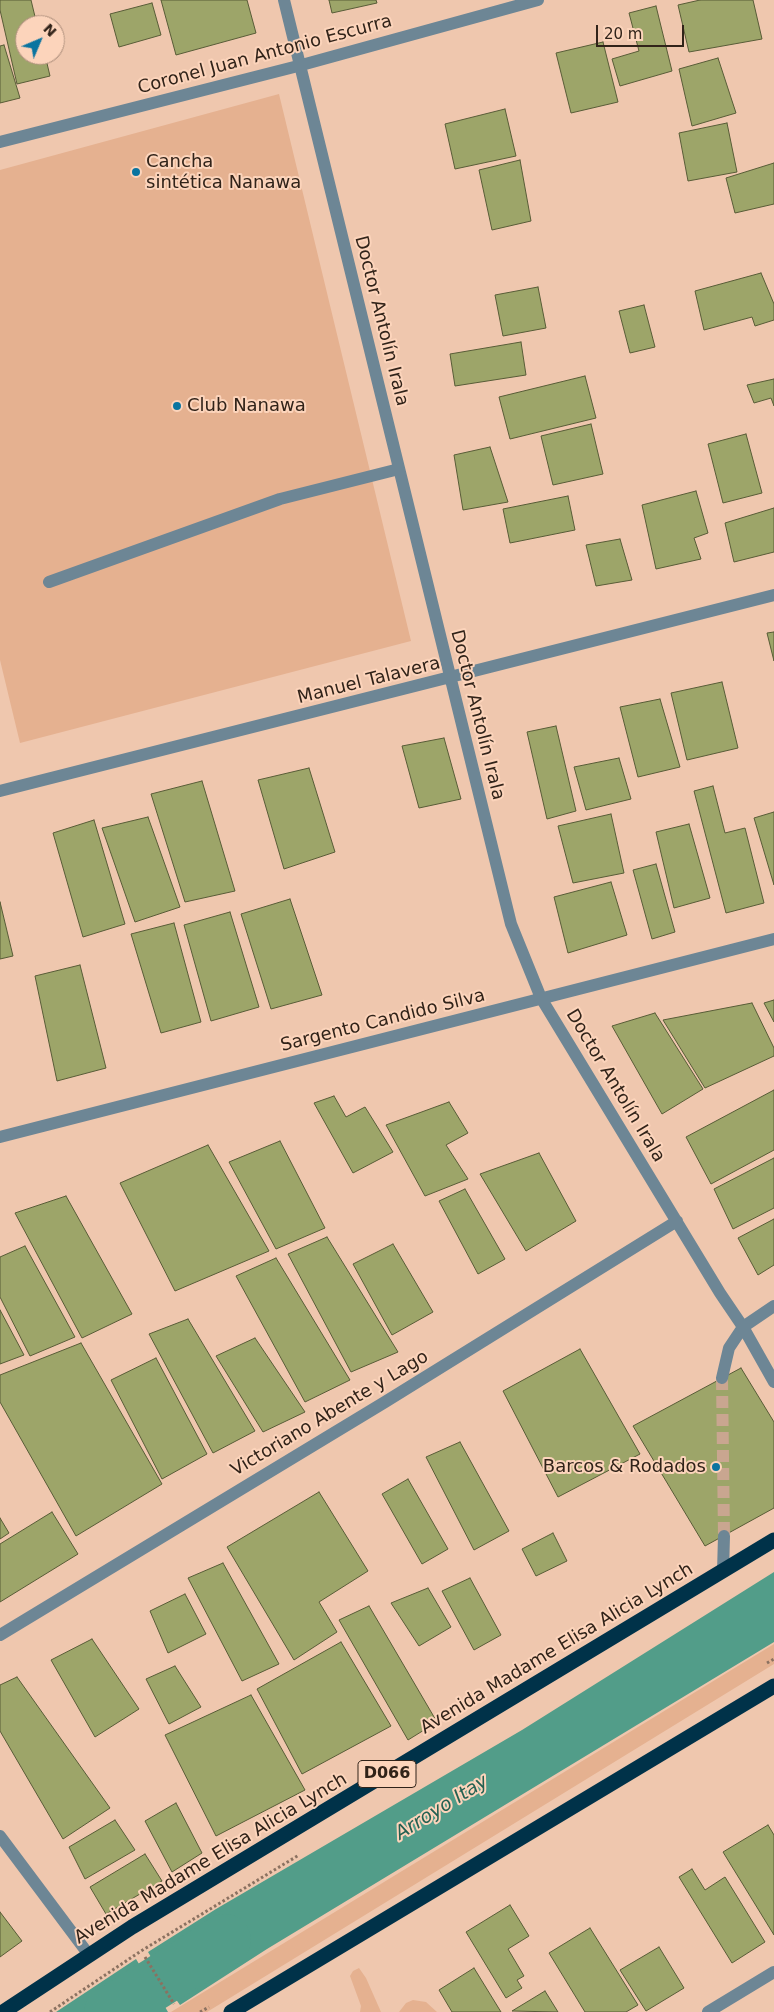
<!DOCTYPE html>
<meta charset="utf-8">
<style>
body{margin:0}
#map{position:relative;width:774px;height:2012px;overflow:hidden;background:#efc7ae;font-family:"DejaVu Sans",sans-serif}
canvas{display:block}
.north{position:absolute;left:15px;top:15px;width:50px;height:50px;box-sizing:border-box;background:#fcd4bb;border:1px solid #ab8d7a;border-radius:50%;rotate:45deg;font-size:14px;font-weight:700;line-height:20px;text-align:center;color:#312319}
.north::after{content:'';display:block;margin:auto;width:18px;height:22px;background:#0a74a0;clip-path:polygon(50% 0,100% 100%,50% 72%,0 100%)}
.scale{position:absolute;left:596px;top:25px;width:88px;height:22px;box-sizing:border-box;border:2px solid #312319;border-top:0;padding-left:6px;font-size:15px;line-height:18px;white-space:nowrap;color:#312319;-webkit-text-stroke:4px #fcd4bb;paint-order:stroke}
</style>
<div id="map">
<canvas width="774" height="2012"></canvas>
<div class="north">N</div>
<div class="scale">20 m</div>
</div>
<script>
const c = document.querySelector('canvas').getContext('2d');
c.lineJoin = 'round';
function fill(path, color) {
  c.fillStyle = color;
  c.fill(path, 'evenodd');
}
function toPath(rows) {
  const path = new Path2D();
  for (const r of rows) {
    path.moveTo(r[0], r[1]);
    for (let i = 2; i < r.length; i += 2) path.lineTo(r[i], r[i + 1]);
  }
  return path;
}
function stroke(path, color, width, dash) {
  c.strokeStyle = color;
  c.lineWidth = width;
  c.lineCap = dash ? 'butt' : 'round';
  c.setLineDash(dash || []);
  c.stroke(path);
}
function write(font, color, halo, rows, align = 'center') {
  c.font = font + ' "DejaVu Sans",sans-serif';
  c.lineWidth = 4;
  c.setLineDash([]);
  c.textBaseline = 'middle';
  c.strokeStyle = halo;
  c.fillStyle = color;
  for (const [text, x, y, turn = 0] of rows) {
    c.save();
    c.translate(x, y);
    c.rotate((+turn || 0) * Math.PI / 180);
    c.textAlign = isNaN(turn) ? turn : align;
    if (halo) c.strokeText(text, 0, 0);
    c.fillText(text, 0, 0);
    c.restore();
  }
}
fill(toPath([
 [279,94,411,641,20,743,0,660,0,170],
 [774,1644,774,1664,207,2012,171,2012],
 [359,1968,366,1978,381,2012,360,2012,361,2006,350,1976,353,1971],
 [413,2000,426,2002,437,2012,399,2012,406,2003]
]), '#e5b190');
fill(toPath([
 [774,1572,774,1642,267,1949,180,2005,175,1998,164,2005,168,2012,56,2012,136,1959,164,2005,175,1997,148,1952,216,1909,522,1730]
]), '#529d89');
stroke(toPath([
 [110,2012,225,1940]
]), '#529d89', 52);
const building = toPath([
 [0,0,31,0,37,25,25,25,25,55,45,55,50,76,17,84,0,10,0,0],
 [161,0,247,0,256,33,176,55,161,0],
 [329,0,376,0,377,3,332,13,329,0],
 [700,0,753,0,762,39,689,52,678,5,700,0],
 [152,3,161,35,119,47,110,14,152,3],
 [656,6,672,71,620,86,612,59,639,51,629,13,656,6],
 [603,42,618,102,571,113,556,53,603,42],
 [4,45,20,98,0,103,0,46,4,45],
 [718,58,736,113,692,126,679,69,718,58],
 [505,109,516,156,455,169,445,124,505,109],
 [727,123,737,172,688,181,679,133,727,123],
 [520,160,531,221,492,230,479,170,520,160],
 [774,163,774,204,735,213,726,178,774,163],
 [761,273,774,304,774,320,755,326,752,317,704,330,695,291,761,273],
 [538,287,546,328,503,336,495,295,538,287],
 [644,305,655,347,630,353,619,311,644,305],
 [521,342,526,375,455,386,450,354,521,342],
 [585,376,596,418,510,439,499,397,585,376],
 [774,379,774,406,771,398,754,403,747,385,774,379],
 [591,424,603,474,553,485,541,436,591,424],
 [746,434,762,493,723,503,708,444,746,434],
 [490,447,508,502,463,510,454,455,490,447],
 [696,491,708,533,694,538,701,559,656,569,642,505,696,491],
 [568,496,575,530,510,543,503,509,568,496],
 [774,508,774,552,734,562,725,523,774,508],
 [620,539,632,580,596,586,586,545,620,539],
 [774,632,774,661,767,633,774,632],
 [722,682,738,748,687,760,671,693,722,682],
 [660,699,680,767,638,777,620,707,660,699],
 [556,726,576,811,547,819,527,732,556,726],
 [444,738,461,799,419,808,402,746,444,738],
 [619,758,631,799,586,810,574,767,619,758],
 [309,768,335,852,284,869,258,780,309,768],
 [202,781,235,891,185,902,151,794,202,781],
 [713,786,725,833,745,828,764,903,726,913,694,791,713,786],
 [774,812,774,885,754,818,774,812],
 [611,814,624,873,573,883,558,826,611,814],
 [148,817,180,907,135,922,102,828,148,817],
 [94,820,125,924,83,937,53,833,94,820],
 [689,824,710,898,674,908,656,832,689,824],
 [656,864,675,932,652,939,633,870,656,864],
 [611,882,627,935,568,953,554,897,611,882],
 [290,899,322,995,271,1009,241,914,290,899],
 [0,902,13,956,0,959,0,902],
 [230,912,259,1007,211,1021,184,925,230,912],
 [174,923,201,1022,161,1033,131,934,174,923],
 [80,965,106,1068,57,1081,35,976,80,965],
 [774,1000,774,1022,764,1003,774,1000],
 [752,1003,774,1048,774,1056,705,1088,663,1020,752,1003],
 [655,1013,703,1089,662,1114,612,1026,655,1013],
 [774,1090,774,1150,711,1184,686,1137,774,1090],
 [334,1096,346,1117,365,1107,393,1152,353,1173,314,1103,334,1096],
 [449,1102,468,1133,446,1145,468,1179,425,1196,386,1125,449,1102],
 [280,1141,325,1228,276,1249,229,1162,280,1141],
 [208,1145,269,1251,175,1291,120,1183,208,1145],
 [539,1153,576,1221,526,1251,480,1174,539,1153],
 [774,1158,774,1208,733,1229,714,1189,774,1158],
 [465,1189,505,1259,478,1274,439,1201,465,1189],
 [66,1196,132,1314,82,1338,15,1213,66,1196],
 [774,1219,774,1265,758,1275,738,1238,774,1219],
 [327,1237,398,1352,351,1372,288,1254,327,1237],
 [393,1244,433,1312,392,1335,353,1264,393,1244],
 [25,1246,75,1337,30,1356,0,1297,0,1257,25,1246],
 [276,1258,350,1380,305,1402,236,1276,276,1258],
 [0,1310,24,1355,0,1364,0,1310],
 [188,1319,255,1431,213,1453,149,1334,188,1319],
 [255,1338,305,1412,263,1432,216,1356,255,1338],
 [81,1343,162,1484,76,1536,0,1402,0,1375,81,1343],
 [580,1349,640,1454,558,1497,503,1391,580,1349],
 [156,1358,207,1454,162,1479,111,1380,156,1358],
 [741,1368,774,1422,774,1508,705,1546,633,1426,741,1368],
 [460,1442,509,1531,474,1550,426,1457,460,1442],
 [408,1479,448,1549,422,1564,382,1494,408,1479],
 [319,1492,368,1571,319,1602,337,1632,294,1660,227,1547,319,1492],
 [52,1512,78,1554,0,1602,0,1544,52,1512],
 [0,1518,9,1533,0,1539,0,1518],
 [553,1533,567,1561,536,1576,522,1549,553,1533],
 [223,1563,279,1664,242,1681,188,1578,223,1563],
 [470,1578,501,1635,474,1650,442,1591,470,1578],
 [428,1588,451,1627,419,1646,391,1603,428,1588],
 [185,1594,206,1634,168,1653,150,1611,185,1594],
 [369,1606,437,1722,408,1740,339,1620,369,1606],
 [92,1639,139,1709,95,1737,51,1660,92,1639],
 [341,1642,391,1726,302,1774,257,1689,341,1642],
 [175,1666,201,1707,169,1724,146,1679,175,1666],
 [17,1677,110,1808,63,1839,0,1731,0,1685,17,1677],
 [251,1695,305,1790,216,1836,165,1735,251,1695],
 [176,1803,202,1853,172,1872,145,1821,176,1803],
 [115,1820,135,1850,85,1879,69,1847,115,1820],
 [768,1825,774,1835,774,1935,723,1852,768,1825],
 [145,1854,162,1881,106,1914,90,1887,145,1854],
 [692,1869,705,1890,725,1877,765,1942,732,1963,679,1877,692,1869],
 [510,1905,529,1936,508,1949,524,1976,517,1980,522,1988,506,1998,466,1932,510,1905],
 [0,1912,22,1941,0,1957,0,1912],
 [590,1928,638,2005,626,2012,585,2012,549,1953,590,1928],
 [659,1947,684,1988,646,2011,620,1970,659,1947],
 [474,1968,501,2012,452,2012,439,1990,474,1968],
 [545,1991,558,2012,512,2011,545,1991]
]);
fill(building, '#9da569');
stroke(building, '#585c37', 1);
stroke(toPath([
 [722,1378,724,1536]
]), '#c9a690', 12, [12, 6]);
stroke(toPath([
 [767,1663,774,1659],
 [145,1957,174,2004],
 [50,2012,141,1951,299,1855],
 [200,2012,209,2007]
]), '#8b7160', 3, [2.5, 2.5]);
stroke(toPath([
 [284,0,511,924,541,998,720,1293,743,1327,774,1382],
 [0,142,298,66,538,0],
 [49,582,280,499,399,469],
 [0,791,774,595],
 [0,1137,774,939],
 [722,1378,729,1348,743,1327,774,1306],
 [723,1572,724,1536],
 [0,1635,385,1402,677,1221],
 [0,1836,89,1955],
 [708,2012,774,1972]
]), '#6d8695', 12);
stroke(toPath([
 [3,2012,132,1927,774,1540],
 [231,2012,774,1686]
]), '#003249', 15);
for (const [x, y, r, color] of [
 [136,172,5,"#0a74a0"],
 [177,406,5,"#0a74a0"],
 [716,1467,5,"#0a74a0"]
]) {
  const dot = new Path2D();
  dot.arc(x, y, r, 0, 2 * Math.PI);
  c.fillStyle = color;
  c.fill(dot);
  stroke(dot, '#fcd4bb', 2);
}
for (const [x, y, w] of [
 [387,1774,58]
]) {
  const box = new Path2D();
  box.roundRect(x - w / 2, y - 13.5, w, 27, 4);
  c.fillStyle = '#fcd4bb';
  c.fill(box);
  stroke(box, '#312319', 1);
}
write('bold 16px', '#312319', null, [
 ["D066",387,1774]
]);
write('18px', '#312319', '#fcd4bb', [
 ["Coronel Juan Antonio Escurra",265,55,-15],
 ["Doctor Antolín Irala",381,321,76],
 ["Manuel Talavera",369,681,-14],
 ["Doctor Antolín Irala",477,715,76],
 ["Sargento Candido Silva",383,1021,-14],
 ["Doctor Antolín Irala",615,1086,59],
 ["Victoriano Abente y Lago",330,1414,-31],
 ["Avenida Madame Elisa Alicia Lynch",557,1649,-31],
 ["Avenida Madame Elisa Alicia Lynch",211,1859,-31]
]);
write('18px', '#312319', '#fcd4bb', [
 ["Cancha",146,162],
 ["sintética Nanawa",146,183],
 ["Club Nanawa",187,406],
 ["Barcos & Rodados",706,1467,"right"]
], 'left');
write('italic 19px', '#246051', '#fcd4bb', [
 ["Arroyo Itay",442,1808,-32]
]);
</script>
